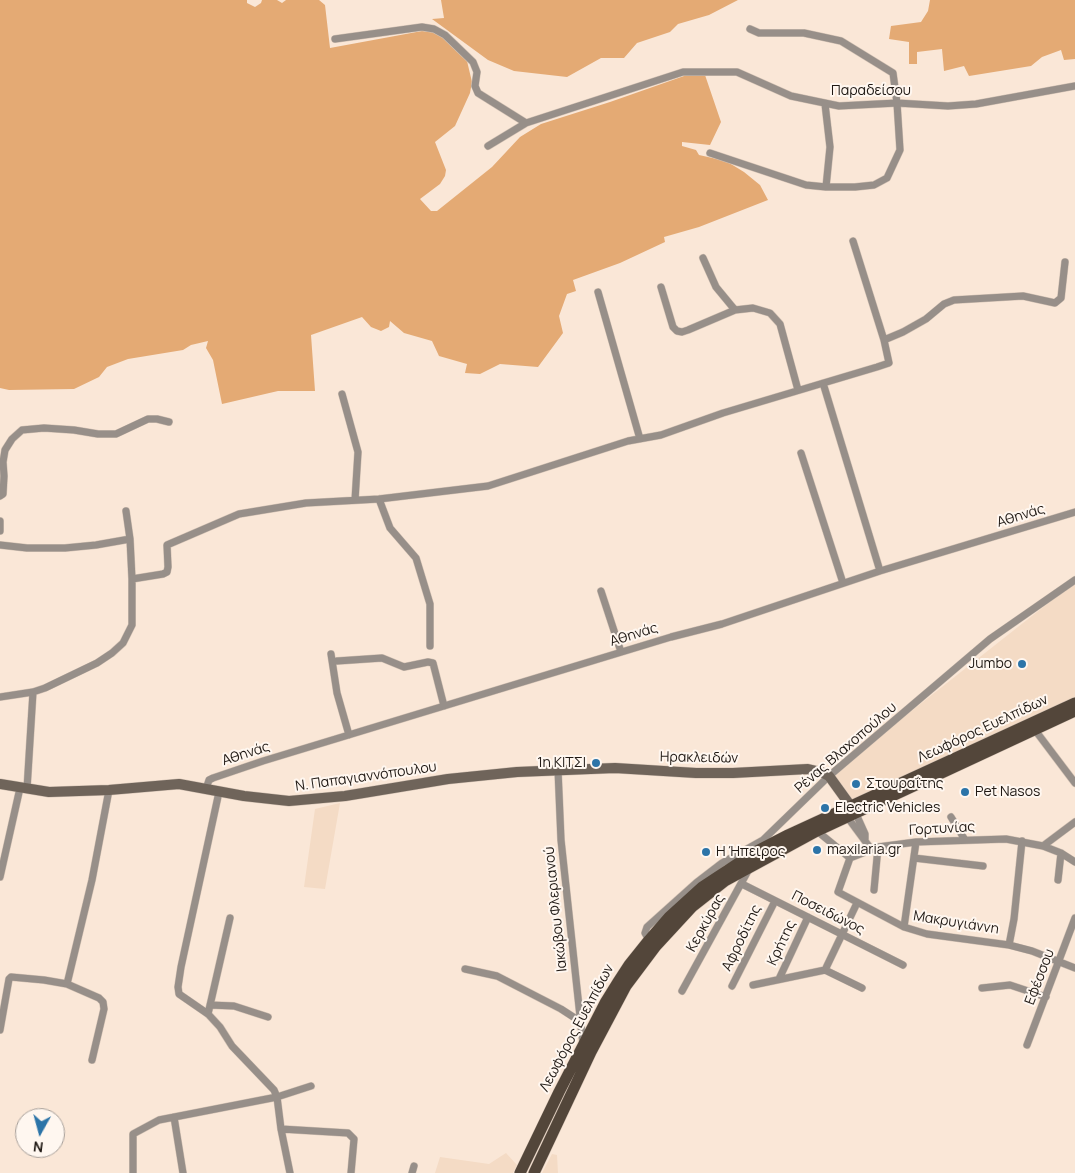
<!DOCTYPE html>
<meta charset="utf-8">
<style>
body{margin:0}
#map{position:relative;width:1075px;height:1173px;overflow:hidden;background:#fae7d7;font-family:Manrope,sans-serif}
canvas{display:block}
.north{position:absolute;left:15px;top:1108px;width:50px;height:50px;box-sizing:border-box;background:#fff7f0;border:1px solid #a69e98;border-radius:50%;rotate:187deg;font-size:14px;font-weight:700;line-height:20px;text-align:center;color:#201914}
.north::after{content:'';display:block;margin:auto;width:18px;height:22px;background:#2c74a8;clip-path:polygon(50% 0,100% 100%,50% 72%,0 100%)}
</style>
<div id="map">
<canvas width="1075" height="1173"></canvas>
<div class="north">N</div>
</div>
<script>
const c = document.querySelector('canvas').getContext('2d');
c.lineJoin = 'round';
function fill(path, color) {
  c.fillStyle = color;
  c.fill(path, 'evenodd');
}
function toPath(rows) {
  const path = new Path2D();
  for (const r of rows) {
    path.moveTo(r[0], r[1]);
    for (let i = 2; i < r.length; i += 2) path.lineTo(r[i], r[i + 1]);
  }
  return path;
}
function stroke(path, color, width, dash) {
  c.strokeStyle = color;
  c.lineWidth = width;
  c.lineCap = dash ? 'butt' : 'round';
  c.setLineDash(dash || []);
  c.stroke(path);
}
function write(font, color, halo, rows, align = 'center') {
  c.font = font + ' Manrope,sans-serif';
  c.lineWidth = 4;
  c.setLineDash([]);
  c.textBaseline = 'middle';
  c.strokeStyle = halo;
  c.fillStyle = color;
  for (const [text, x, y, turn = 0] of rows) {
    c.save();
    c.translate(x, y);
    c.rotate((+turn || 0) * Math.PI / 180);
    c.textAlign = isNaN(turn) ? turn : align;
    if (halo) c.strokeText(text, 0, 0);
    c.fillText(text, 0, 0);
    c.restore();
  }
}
fill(toPath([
 [1075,582,1075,697,853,805,829,776],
 [340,803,325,889,304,887,315,809],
 [506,1153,517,1165,513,1173,435,1173,440,1157,489,1164],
 [552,1154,557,1155,558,1173,542,1173]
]), '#f4dbc5');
fill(toPath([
 [0,0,247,0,247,3,255,7,261,3,262,0,277,0,282,3,286,0,319,0,325,5,330,48,422,31,432,32,442,37,467,61,472,82,470,93,455,126,435,142,446,170,445,176,440,184,420,199,431,211,437,211,492,167,520,137,541,124,610,102,684,76,705,75,721,122,710,145,682,142,682,146,696,150,699,155,726,161,744,172,760,185,768,200,699,227,664,237,665,242,620,263,573,280,576,291,567,294,559,316,563,333,538,367,500,364,480,374,465,373,467,364,439,356,432,341,404,333,390,321,389,327,381,331,371,327,362,317,311,335,315,391,278,391,222,404,213,360,206,348,208,341,191,345,183,350,128,359,107,367,99,377,74,389,9,390,0,388],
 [441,0,738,0,709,15,678,24,670,32,637,43,624,58,601,58,567,77,514,71,488,60,432,19,444,18],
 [930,0,1075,0,1075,59,1064,60,1061,50,1042,57,1031,66,969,76,964,66,944,71,942,49,917,52,917,64,909,64,909,42,889,39,891,26,921,22,928,11]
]), '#e4aa74');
const street = toPath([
 [335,39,422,27,434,29,445,35,473,62,477,72,475,86,478,93,526,123,683,72,737,72,791,96,839,106,897,103,948,106,976,104,1075,86],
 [825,104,830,147,826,187],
 [488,146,526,123],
 [710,153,806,185,826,187,855,187,874,185,887,178,900,150,897,103,893,73,841,41,804,33,759,33,750,29],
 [853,241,884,340],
 [703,258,716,287,735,310],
 [661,287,673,327,677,331,682,332,688,330,735,310,753,308,770,313,780,324,798,390],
 [598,292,640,439],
 [823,383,880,571],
 [342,394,358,452,355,500],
 [801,453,843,583],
 [0,496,3,494,4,476,3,462,5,450,12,439,22,430,44,428,74,430,98,434,116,434,148,419,157,419,169,422],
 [379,499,390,528,416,558,430,604,430,646],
 [126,511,130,539,132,579,163,574,167,572,168,567,167,545,239,514,306,503,379,499,488,486,628,441,661,435,723,413,877,367,889,363,884,340,903,332,926,319,944,304,954,300,1023,296,1055,303,1061,298,1065,262],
 [0,521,0,531],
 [0,545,27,548,65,548,96,545,130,539],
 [601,591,621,652],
 [331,654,337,693,349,735],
 [337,661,382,658,404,667,428,662,433,663,444,706],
 [0,697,33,692,45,688,97,663,112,653,123,643,132,625,132,579],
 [1035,730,1075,783],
 [558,770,561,840,583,1044],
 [27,789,33,692],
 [206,789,209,780,213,778,263,761,671,637,722,624,880,571,1075,512],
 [219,792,181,967,178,987,179,994,208,1014,220,1027,232,1046,274,1090,277,1097,281,1129,290,1173],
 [856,814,865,834,865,839],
 [951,817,965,840],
 [848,818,871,849],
 [817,831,850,858,878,847,916,842,1006,839,1043,846,1061,853,1075,862],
 [1043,846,1075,822],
 [850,858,838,892,904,927,927,934,1009,945,1032,951,1075,968],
 [914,858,983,866],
 [0,877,20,788],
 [1058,880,1061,853],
 [742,884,903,965],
 [874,890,878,847],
 [904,927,916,842],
 [649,940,645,933,647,927,696,883,722,863,763,840,829,776,990,639,1075,580],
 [1009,945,1014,919,1022,841],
 [465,969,497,976,561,1009,581,1022],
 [825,970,862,988],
 [779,979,808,917],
 [67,984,92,880,109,790],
 [753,985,825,970,857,903],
 [732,986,775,901],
 [982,988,1010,985,1046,997],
 [682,991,749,869],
 [210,1005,234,1006,268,1017],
 [208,1014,230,918],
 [0,1030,9,979,11,977,44,980,67,984,99,998,103,1002,104,1009,92,1060],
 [1027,1045,1075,918],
 [174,1117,183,1173],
 [281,1129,348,1133,354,1139,351,1173],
 [133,1173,133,1134,159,1120,277,1097,311,1086],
 [412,1173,414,1166]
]);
const secondary = toPath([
 [0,784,49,792,109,790,179,784,244,796,289,801,345,796,448,779,517,772,615,768,696,773,733,773,808,769,821,772,829,776,855,812]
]);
const primary = toPath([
 [520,1173,559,1092,605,1003,618,982,629,965,649,940,669,917,702,887,755,852,788,835,1075,703],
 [534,1173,591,1052,626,986,656,946,692,907,725,881,817,831,1075,711]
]);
stroke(street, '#d3c2b4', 8);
stroke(secondary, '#d3c2b4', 11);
stroke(primary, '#d3c2b4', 12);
stroke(street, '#978f89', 7);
stroke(secondary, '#6f645a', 10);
stroke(primary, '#53463a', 11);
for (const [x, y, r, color] of [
 [1022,664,5,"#2c74a8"],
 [596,763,5,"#2c74a8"],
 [856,784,5,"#2c74a8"],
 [965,792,5,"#2c74a8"],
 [825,808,5,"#2c74a8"],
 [817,850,5,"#2c74a8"],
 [706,852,5,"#2c74a8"]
]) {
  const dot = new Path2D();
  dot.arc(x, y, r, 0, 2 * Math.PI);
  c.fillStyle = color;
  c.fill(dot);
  stroke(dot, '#fff7f0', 2);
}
write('14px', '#201914', '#fff7f0', [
 ["Παραδείσου",871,91],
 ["Αθηνάς",1021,516,-17],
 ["Αθηνάς",634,635,-17],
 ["Λεωφόρος Ευελπίδων",983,729,-25],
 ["Ρένας Βλαχοπούλου",846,748,-41],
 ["Αθηνάς",246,754,-18],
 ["Ηρακλειδών",699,758,1],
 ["Ν. Παπαγιαννόπουλου",366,777,-8],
 ["Γορτυνίας",942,829,-3],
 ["Ιακώβου Φλεριανού",556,909,-96],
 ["Ποσειδώνος",828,913,27],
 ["Κερκύρας",706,923,-61],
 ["Μακρυγιάννη",956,923,9],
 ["Αφροδίτης",742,938,-64],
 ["Κρήτης",782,943,-65],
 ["Εφέσσου",1040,977,-69],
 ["Λεωφόρος Ευελπίδων",577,1028,-62]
]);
write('14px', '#201914', '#fff7f0', [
 ["Jumbo",1012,664,"right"],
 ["1η ΚΙΤΣΙ",586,763,"right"],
 ["Στουραΐτης",866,784],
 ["Pet Nasos",975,792],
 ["Electric Vehicles",835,808],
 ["maxilaria.gr",827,850],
 ["Η Ήπειρος",716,852]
], 'left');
</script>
